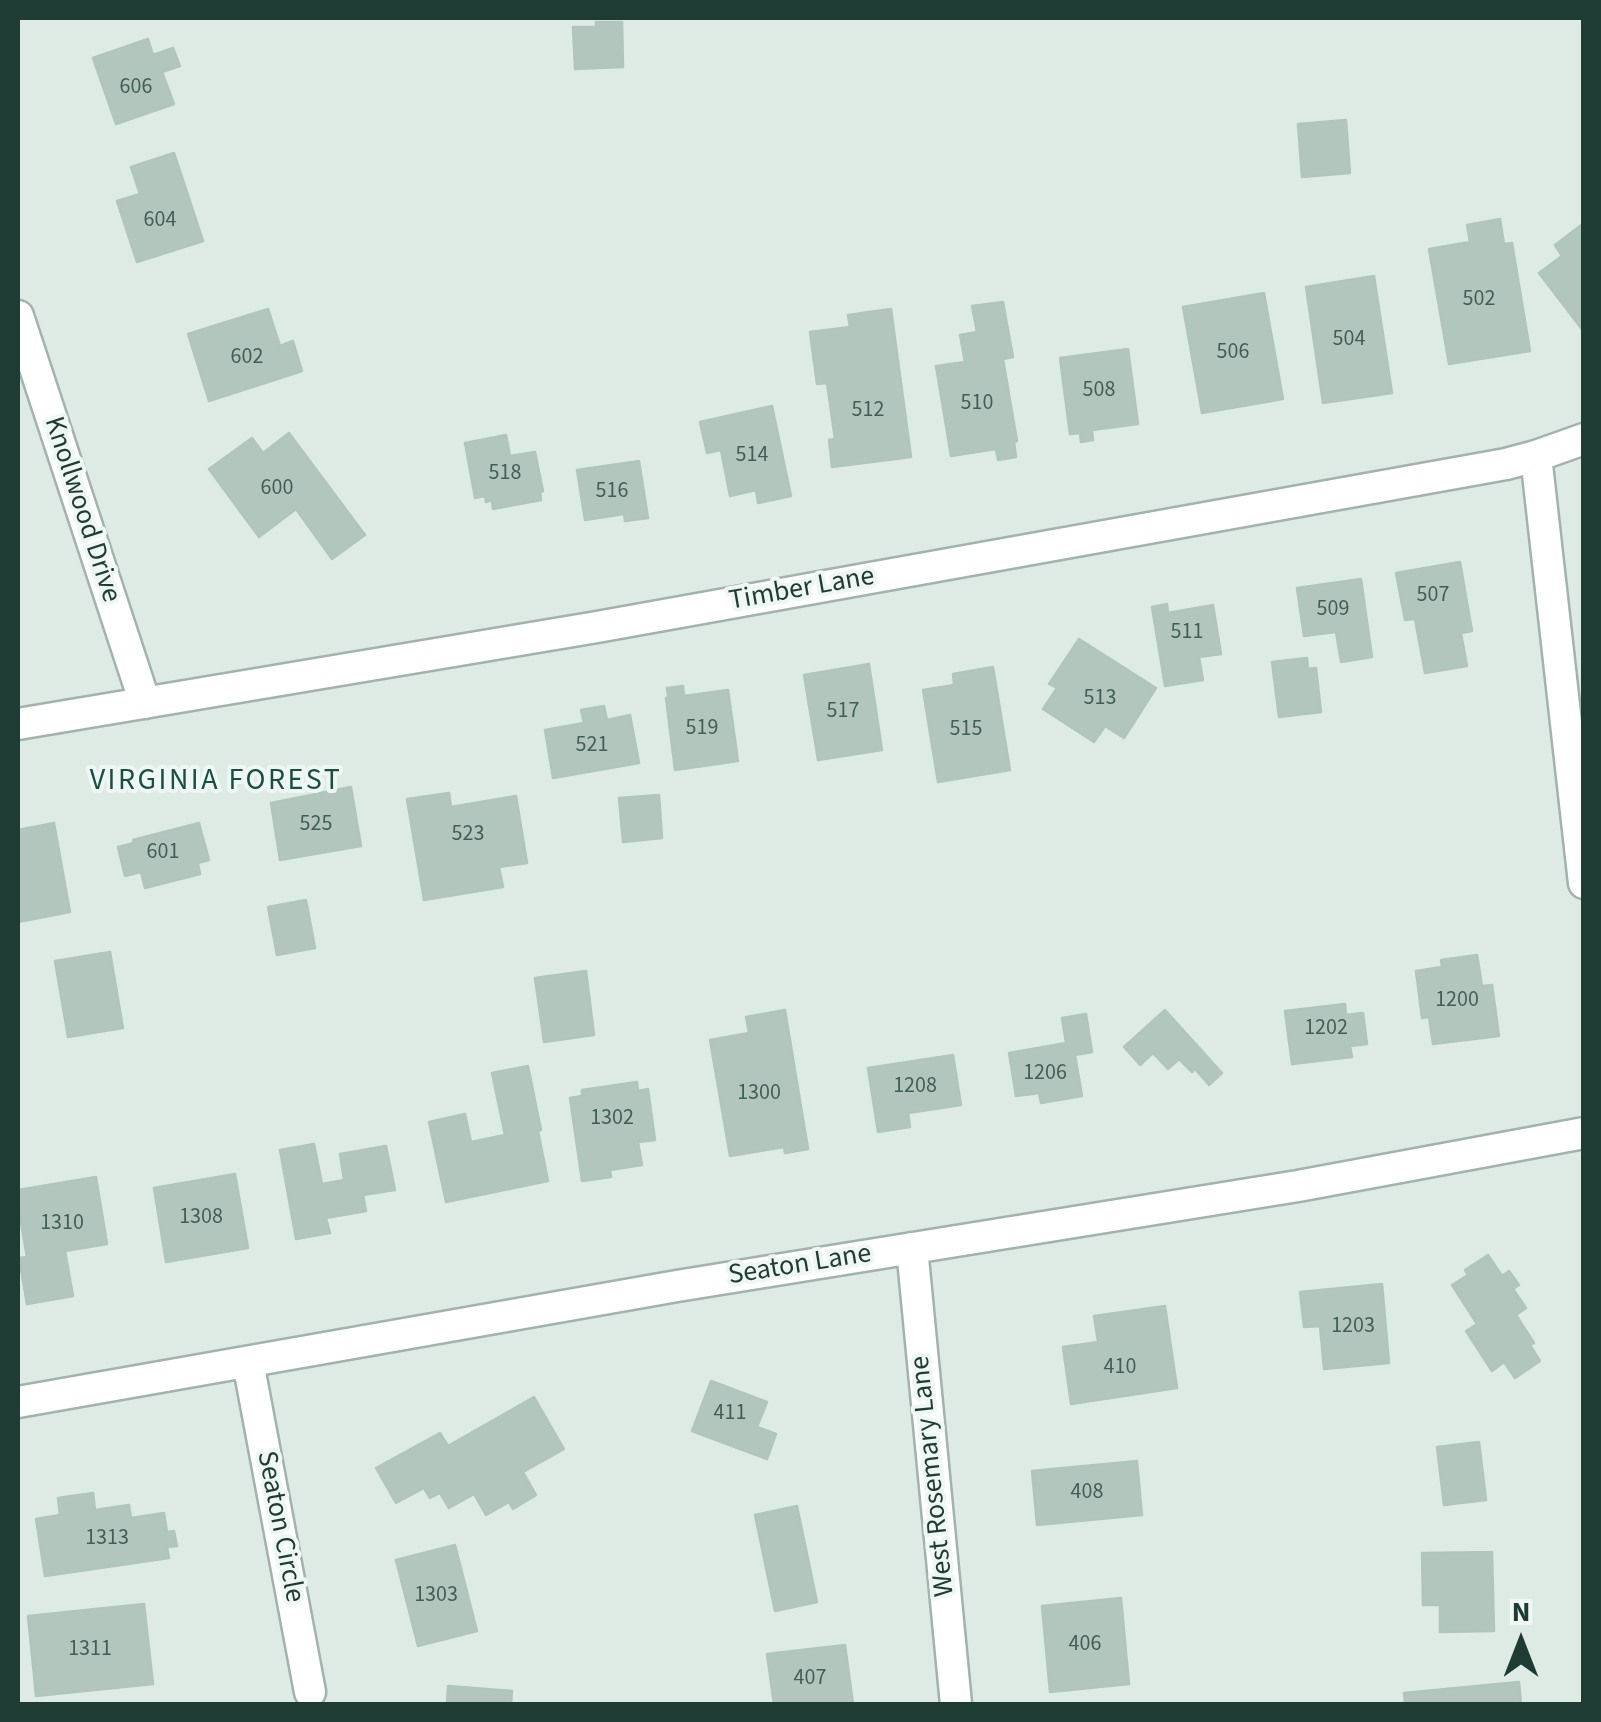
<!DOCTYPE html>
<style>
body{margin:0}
#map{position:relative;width:1601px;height:1722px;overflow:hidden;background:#deebe5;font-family:"Source Sans 3",sans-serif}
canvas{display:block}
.frame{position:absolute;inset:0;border:20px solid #1e3b34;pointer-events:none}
.north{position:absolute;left:1471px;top:1592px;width:100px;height:100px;-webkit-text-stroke:8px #eef7f3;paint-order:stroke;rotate:0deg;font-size:28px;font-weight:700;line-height:40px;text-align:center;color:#1e3b34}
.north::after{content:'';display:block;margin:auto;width:35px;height:45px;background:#1e3b34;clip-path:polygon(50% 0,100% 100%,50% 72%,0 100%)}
</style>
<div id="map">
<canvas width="1601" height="1722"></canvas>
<div class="frame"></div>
<div class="north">N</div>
</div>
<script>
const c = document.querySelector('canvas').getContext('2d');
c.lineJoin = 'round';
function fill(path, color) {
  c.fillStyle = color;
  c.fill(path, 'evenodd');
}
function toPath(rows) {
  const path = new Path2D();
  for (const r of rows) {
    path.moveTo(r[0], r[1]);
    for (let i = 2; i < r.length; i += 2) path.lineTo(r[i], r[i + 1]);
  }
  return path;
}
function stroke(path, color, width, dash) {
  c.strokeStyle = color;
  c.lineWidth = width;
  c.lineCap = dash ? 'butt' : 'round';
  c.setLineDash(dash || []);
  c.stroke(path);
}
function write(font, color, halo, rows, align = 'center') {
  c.font = font + ' "Source Sans 3",sans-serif';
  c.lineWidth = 8;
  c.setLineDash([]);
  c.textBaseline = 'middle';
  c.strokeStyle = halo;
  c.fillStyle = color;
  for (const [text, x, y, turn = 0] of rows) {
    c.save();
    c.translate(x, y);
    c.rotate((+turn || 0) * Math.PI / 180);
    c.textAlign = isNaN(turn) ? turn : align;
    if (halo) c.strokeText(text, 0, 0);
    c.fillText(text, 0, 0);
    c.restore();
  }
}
const building = toPath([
 [596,22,622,22,623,67,575,69,573,27,596,27,596,22],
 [148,39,153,55,173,48,180,66,162,72,174,104,116,124,93,58,148,39],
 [1346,120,1350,173,1302,177,1298,124,1346,120],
 [174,153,203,241,137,262,117,201,140,194,131,167,174,153],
 [1500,219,1504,244,1512,243,1530,351,1449,364,1429,249,1470,242,1467,225,1500,219],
 [1584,223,1584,332,1539,273,1562,256,1555,245,1584,223],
 [1374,276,1392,393,1323,403,1306,287,1374,276],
 [1264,293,1283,399,1202,413,1183,307,1264,293],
 [1003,302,1013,357,1003,359,1017,441,1014,442,1016,457,998,460,996,449,951,456,936,366,965,362,960,335,977,332,972,306,1003,302],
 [268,309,280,346,293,341,302,371,209,401,188,334,268,309],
 [891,309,911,457,832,467,829,440,835,439,827,383,817,384,810,332,850,327,848,315,891,309],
 [1128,349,1138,424,1092,430,1093,440,1081,442,1080,433,1070,434,1060,358,1128,349],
 [772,406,791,496,758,503,756,490,730,496,721,450,707,453,700,422,772,406],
 [289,433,365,535,332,559,296,509,259,537,209,469,252,438,263,453,289,433],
 [506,435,510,456,535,452,543,491,540,492,541,500,493,509,492,500,486,502,485,496,475,498,465,443,506,435],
 [639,461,648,518,625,521,624,514,585,520,577,470,639,461],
 [1460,562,1472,631,1461,633,1467,666,1425,673,1415,619,1405,620,1396,573,1460,562],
 [1361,579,1372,657,1341,662,1336,632,1304,636,1297,588,1361,579],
 [1167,604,1168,613,1213,605,1221,654,1199,657,1203,680,1165,686,1152,607,1167,604],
 [1079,639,1156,688,1124,738,1105,726,1094,742,1043,709,1057,688,1049,684,1079,639],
 [1307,658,1308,669,1316,668,1321,712,1279,717,1272,662,1307,658],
 [869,664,882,750,818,760,804,675,869,664],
 [993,667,1010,770,938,782,923,690,954,685,953,674,993,667],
 [683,686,684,696,728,690,738,761,675,770,666,698,668,697,667,688,683,686],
 [604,706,607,720,630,715,639,763,553,778,545,730,584,723,581,710,604,706],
 [351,787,361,846,280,860,271,803,351,787],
 [449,793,451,807,516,796,527,863,499,867,503,887,424,900,407,799,449,793],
 [659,795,662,838,623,842,619,798,659,795],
 [54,823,70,912,18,922,18,830,54,823],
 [199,823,209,860,198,863,200,874,145,888,141,872,125,876,118,847,134,843,133,840,199,823],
 [306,900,315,948,277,955,268,907,306,900],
 [110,952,123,1028,68,1037,55,961,110,952],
 [1477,955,1482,986,1492,985,1499,1036,1433,1044,1429,1017,1422,1018,1416,971,1442,967,1441,960,1477,955],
 [586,971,594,1035,544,1042,535,978,586,971],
 [1345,1004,1346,1015,1363,1013,1367,1044,1350,1046,1352,1057,1292,1064,1285,1011,1345,1004],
 [785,1010,808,1149,785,1153,784,1147,730,1156,710,1040,749,1033,746,1017,785,1010],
 [1165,1010,1222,1073,1209,1085,1195,1069,1192,1072,1179,1059,1168,1069,1153,1053,1140,1065,1124,1047,1165,1010],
 [1086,1014,1092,1052,1075,1055,1082,1096,1041,1103,1039,1093,1016,1096,1009,1053,1066,1043,1062,1018,1086,1014],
 [953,1055,961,1105,908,1113,910,1127,878,1132,868,1068,953,1055],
 [528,1066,541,1130,538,1131,548,1181,446,1202,429,1122,465,1114,471,1142,505,1135,492,1073,528,1066],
 [637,1082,638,1091,648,1089,655,1140,638,1142,642,1165,610,1170,611,1177,582,1181,570,1098,582,1096,582,1090,637,1082],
 [314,1144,322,1184,344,1180,340,1154,386,1146,395,1190,363,1195,366,1211,326,1218,330,1233,296,1239,280,1150,314,1144],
 [235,1174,248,1248,166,1262,154,1188,235,1174],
 [96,1177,107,1244,65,1251,73,1296,27,1304,19,1258,27,1257,18,1205,18,1190,96,1177],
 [1488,1255,1502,1276,1509,1271,1519,1285,1513,1289,1526,1308,1516,1315,1534,1343,1530,1345,1540,1361,1515,1378,1504,1362,1492,1371,1466,1331,1477,1324,1452,1285,1468,1275,1465,1270,1488,1255],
 [1382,1284,1389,1363,1324,1369,1320,1326,1304,1327,1300,1292,1382,1284],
 [1165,1306,1177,1388,1071,1404,1063,1347,1098,1342,1094,1316,1165,1306],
 [711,1381,767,1402,757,1427,776,1434,767,1459,692,1431,711,1381],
 [534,1397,564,1449,523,1472,536,1495,513,1509,509,1502,486,1515,474,1494,449,1508,440,1493,430,1498,424,1488,396,1503,376,1468,440,1433,448,1446,534,1397],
 [1479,1442,1486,1500,1444,1505,1437,1447,1479,1442],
 [1137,1461,1142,1515,1037,1525,1032,1471,1137,1461],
 [93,1493,95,1510,129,1505,131,1518,164,1513,167,1532,174,1531,177,1546,167,1547,169,1558,45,1576,36,1519,60,1515,58,1498,93,1493],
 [797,1506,817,1602,775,1611,755,1515,797,1506],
 [455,1545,477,1631,418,1646,396,1560,455,1545],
 [1492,1552,1494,1631,1440,1632,1440,1605,1423,1605,1422,1553,1492,1552],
 [1121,1598,1129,1684,1050,1692,1042,1606,1121,1598],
 [144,1604,153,1684,36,1696,28,1616,144,1604],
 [845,1645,853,1704,774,1704,767,1654,845,1645],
 [1519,1682,1521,1704,1405,1704,1404,1693,1519,1682],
 [448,1686,512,1691,511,1704,447,1704,448,1686]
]);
fill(building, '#b3c6be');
stroke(building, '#b0c5bc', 2.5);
const minor = toPath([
 [18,316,145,703],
 [1536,456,1584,883],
 [18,724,597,627,1506,464,1536,456,1584,439],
 [912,1248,956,1704],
 [248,1362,310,1692],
 [18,1402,677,1286,1298,1186,1584,1133]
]);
stroke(minor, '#a1b3ac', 35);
stroke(minor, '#fff', 30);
write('22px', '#435e56', null, [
 ["606",136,88],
 ["604",160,221],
 ["502",1479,300],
 ["504",1349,340],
 ["506",1233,353],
 ["602",247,358],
 ["508",1099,391],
 ["510",977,404],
 ["512",868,411],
 ["514",752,456],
 ["518",505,474],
 ["600",277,489],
 ["516",612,492],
 ["507",1433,596],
 ["509",1333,610],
 ["511",1187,633],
 ["513",1100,699],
 ["517",843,712],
 ["519",702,729],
 ["515",966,730],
 ["521",592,746],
 ["525",316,825],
 ["523",468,835],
 ["601",163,853],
 ["1200",1457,1001],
 ["1202",1326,1029],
 ["1206",1045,1074],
 ["1208",915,1087],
 ["1300",759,1094],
 ["1302",612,1119],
 ["1308",201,1218],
 ["1310",62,1224],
 ["1203",1353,1327],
 ["410",1120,1368],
 ["411",730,1414],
 ["408",1087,1493],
 ["1313",107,1539],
 ["1303",436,1596],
 ["406",1085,1645],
 ["1311",90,1650],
 ["407",810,1679]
]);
write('28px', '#1e3b34', '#eef7f3', [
 ["Knollwood Drive",81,510,72],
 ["Timber Lane",802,590,-10],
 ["Seaton Lane",800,1266,-9],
 ["West Rosemary Lane",934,1476,-96],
 ["Seaton Circle",279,1527,79]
]);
c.letterSpacing = '2.5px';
write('30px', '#194e42', '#eef7f3', [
 ["VIRGINIA FOREST",216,782]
]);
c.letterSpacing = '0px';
</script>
